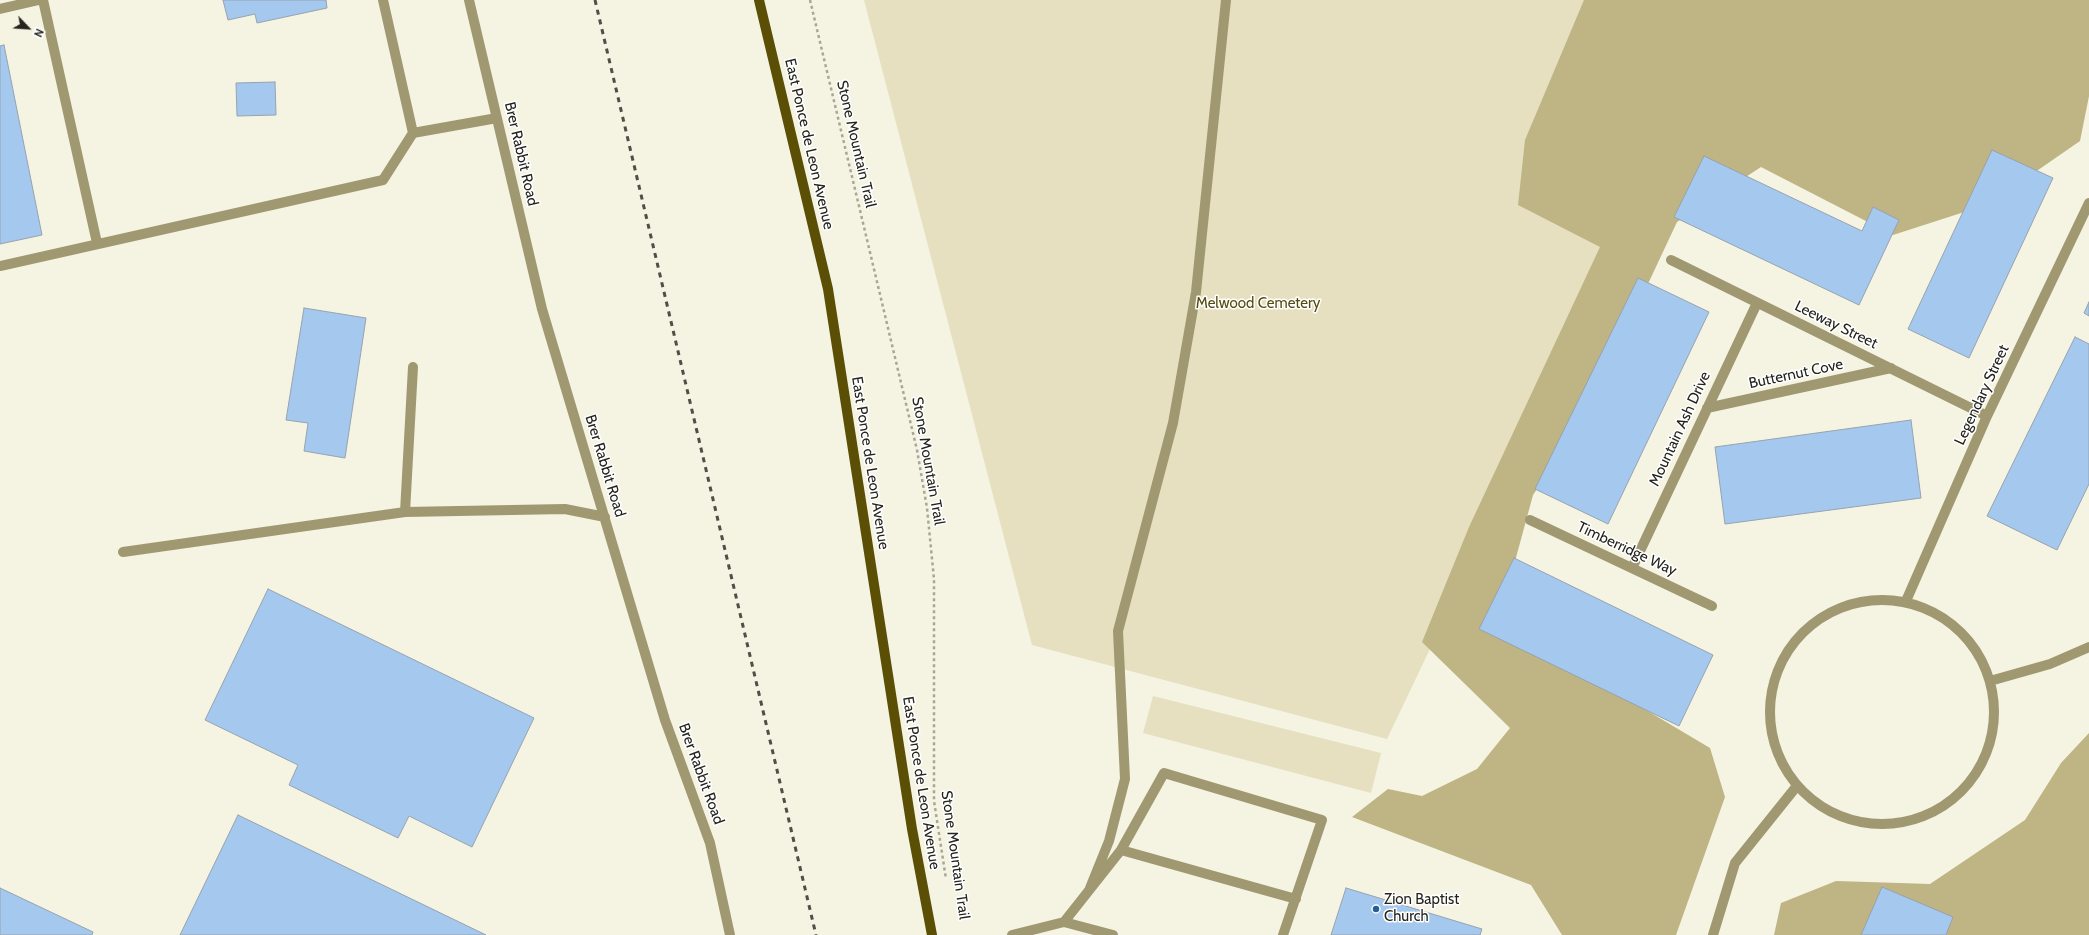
<!DOCTYPE html>
<style>
body{margin:0}
#map{position:relative;width:2089px;height:935px;overflow:hidden;background:#f5f3e2;font-family:Cabin,sans-serif}
canvas{display:block}
.north{position:absolute;left:8px;top:8px;width:40px;height:40px;-webkit-text-stroke:3px #fff;paint-order:stroke;rotate:115deg;font-size:11px;font-weight:700;line-height:16px;text-align:center;color:#24231d}
.north::after{content:'';display:block;margin:auto;width:14px;height:18px;background:#24231d;clip-path:polygon(50% 0,100% 100%,50% 72%,0 100%)}
</style>
<div id="map">
<canvas width="2089" height="935"></canvas>
<div class="north">N</div>
</div>
<script>
const c = document.querySelector('canvas').getContext('2d');
c.lineJoin = 'round';
function fill(path, color) {
  c.fillStyle = color;
  c.fill(path, 'evenodd');
}
function toPath(rows) {
  const path = new Path2D();
  for (const r of rows) {
    if (r.length === 3) {
      path.moveTo(r[0] + r[2], r[1]);
      path.arc(r[0], r[1], r[2], 0, 2 * Math.PI);
      continue;
    }
    path.moveTo(r[0], r[1]);
    for (let i = 2; i < r.length; i += 2) path.lineTo(r[i], r[i + 1]);
  }
  return path;
}
function stroke(path, color, width, dash) {
  c.strokeStyle = color;
  c.lineWidth = width;
  c.lineCap = dash ? 'butt' : 'round';
  c.setLineDash(dash || []);
  c.stroke(path);
}
function write(font, color, halo, rows, align = 'center') {
  c.font = font + ' Cabin,sans-serif';
  c.lineWidth = 3;
  c.setLineDash([]);
  c.textBaseline = 'middle';
  c.strokeStyle = halo;
  c.fillStyle = color;
  for (const [text, x, y, turn = 0] of rows) {
    c.save();
    c.translate(x, y);
    c.rotate((+turn || 0) * Math.PI / 180);
    c.textAlign = isNaN(turn) ? turn : align;
    if (halo) c.strokeText(text, 0, 0);
    c.fillText(text, 0, 0);
    c.restore();
  }
}
fill(toPath([
 [864,0,1740,0,1387,739,1032,645],
 [1153,696,1381,753,1371,793,1143,733]
]), '#e6e0c0');
fill(toPath([
 [1584,0,2089,0,2089,96,2080,141,1989,204,1893,235,1761,167,1677,222,1586,416,1533,495,1505,598,1562,660,1710,748,1725,797,1676,935,1562,935,1531,885,1352,817,1388,789,1422,796,1477,769,1510,728,1422,642,1469,527,1600,247,1518,205,1525,140],
 [2089,733,2089,935,1774,935,1781,903,1836,881,1930,884,2025,820,2061,763]
]), '#beb484');
const building = toPath([
 [223,0,326,0,327,8,257,23,255,14,228,20,223,0],
 [4,45,42,235,0,244,0,46,4,45],
 [275,82,276,115,237,116,236,83,275,82],
 [1992,150,2053,178,1969,358,1908,329,1992,150],
 [1704,156,1862,231,1873,207,1899,220,1859,305,1674,217,1704,156],
 [1638,278,1709,312,1608,524,1535,489,1638,278],
 [2089,302,2089,316,2084,313,2089,302],
 [304,308,366,318,345,458,304,451,308,423,286,420,304,308],
 [2075,337,2089,344,2089,484,2057,550,1987,516,2075,337],
 [1911,420,1921,498,1725,524,1715,447,1911,420],
 [1514,558,1713,655,1679,726,1479,629,1514,558],
 [268,589,534,718,472,847,409,816,398,838,289,785,298,765,205,720,268,589],
 [238,815,486,935,180,935,238,815],
 [1882,887,1953,917,1946,935,1861,935,1882,887],
 [0,888,93,932,92,935,0,935,0,888],
 [1346,888,1482,929,1480,935,1331,935,1346,888]
]);
fill(building, '#a5c8ee');
stroke(building, '#97a2ae', 1);
stroke(toPath([
 [810,0,917,450,927,508,934,579,934,801,946,879]
]), '#a8a699', 2.5, [3, 3]);
stroke(toPath([
 [43,0,97,243],
 [383,0,413,133],
 [469,0,542,309,665,720,710,843,730,935],
 [0,9,39,0],
 [1671,260,1987,416],
 [0,266,383,180,413,133,497,118],
 [413,367,405,512,565,509,605,517],
 [1707,408,1891,368],
 [1530,520,1712,606],
 [123,552,405,512],
 [1632,568,1757,303],
 [1882,712,112],
 [1906,601,1987,416,2089,203],
 [1990,681,2050,664,2089,647],
 [1121,850,1296,899],
 [1090,888,1109,841,1125,779,1118,631,1173,423,1196,292,1226,0],
 [1064,922,1121,850,1164,773,1322,820,1283,935],
 [1012,935,1064,922,1113,935],
 [1713,935,1735,863,1796,787]
]), '#a09870', 10);
stroke(toPath([
 [759,0,828,289,912,829,932,935]
]), '#5b4f06', 10);
stroke(toPath([
 [595,0,816,935]
]), '#504f47', 3, [5, 5]);
for (const [x, y, r, color] of [
 [1376,909,4,"#255f97"]
]) {
  const dot = new Path2D();
  dot.arc(x, y, r, 0, 2 * Math.PI);
  c.fillStyle = color;
  c.fill(dot);
  stroke(dot, '#fff', 1.5);
}
write('15px', '#24231d', '#fff', [
 ["East Ponce de Leon Avenue",809,144,77],
 ["Stone Mountain Trail",856,144,77],
 ["Brer Rabbit Road",521,154,77],
 ["Leeway Street",1836,325,26],
 ["Butternut Cove",1796,374,-12],
 ["Legendary Street",1982,395,-65],
 ["Mountain Ash Drive",1680,429,-65],
 ["Stone Mountain Trail",928,461,80],
 ["East Ponce de Leon Avenue",870,463,81],
 ["Brer Rabbit Road",605,466,73],
 ["Timberridge Way",1627,549,25],
 ["Brer Rabbit Road",701,774,70],
 ["East Ponce de Leon Avenue",921,783,81],
 ["Stone Mountain Trail",955,855,82]
]);
write('15px', '#554b10', '#fff', [
 ["Melwood Cemetery",1258,304]
]);
write('15px', '#24231d', '#fff', [
 ["Zion Baptist",1384,900],
 ["Church",1384,917]
], 'left');
</script>
